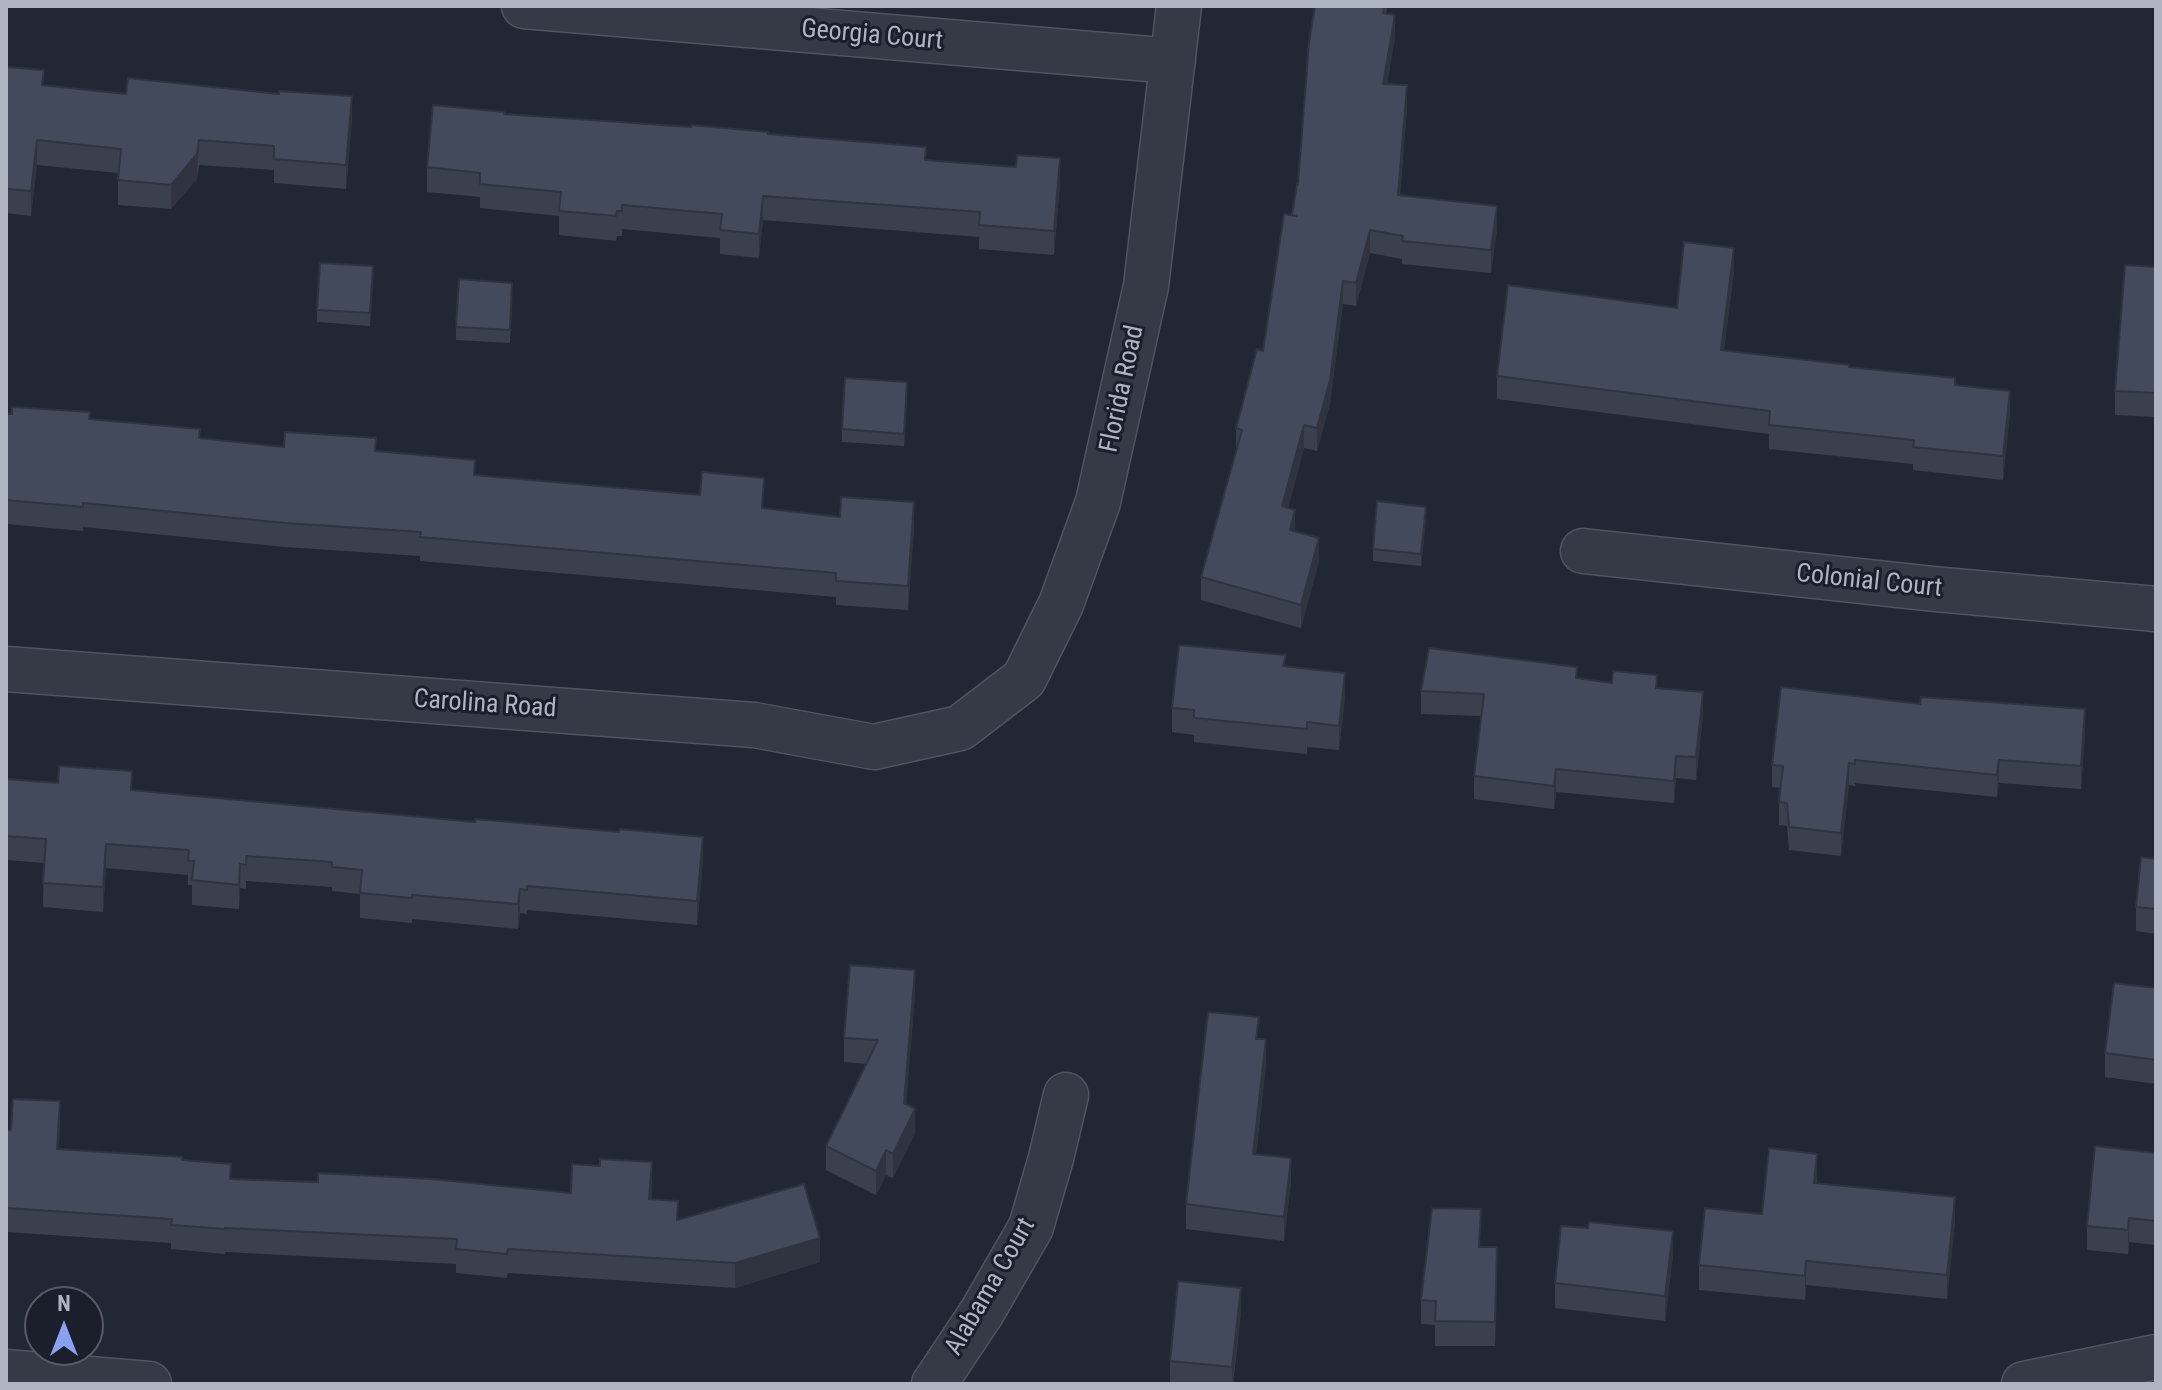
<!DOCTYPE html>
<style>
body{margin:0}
#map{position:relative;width:2162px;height:1390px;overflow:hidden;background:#222736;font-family:"Roboto Condensed",sans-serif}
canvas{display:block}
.frame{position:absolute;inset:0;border:8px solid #afb4c3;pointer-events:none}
.north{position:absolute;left:24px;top:1286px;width:80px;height:80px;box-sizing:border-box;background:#1a1f2b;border:2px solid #565b68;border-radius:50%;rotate:0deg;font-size:22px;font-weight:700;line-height:32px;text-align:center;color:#afb4c3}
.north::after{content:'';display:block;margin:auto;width:28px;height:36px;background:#88a1f0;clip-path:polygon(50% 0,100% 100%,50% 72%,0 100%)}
</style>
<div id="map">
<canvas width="2162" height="1390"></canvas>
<div class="frame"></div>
<div class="north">N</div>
</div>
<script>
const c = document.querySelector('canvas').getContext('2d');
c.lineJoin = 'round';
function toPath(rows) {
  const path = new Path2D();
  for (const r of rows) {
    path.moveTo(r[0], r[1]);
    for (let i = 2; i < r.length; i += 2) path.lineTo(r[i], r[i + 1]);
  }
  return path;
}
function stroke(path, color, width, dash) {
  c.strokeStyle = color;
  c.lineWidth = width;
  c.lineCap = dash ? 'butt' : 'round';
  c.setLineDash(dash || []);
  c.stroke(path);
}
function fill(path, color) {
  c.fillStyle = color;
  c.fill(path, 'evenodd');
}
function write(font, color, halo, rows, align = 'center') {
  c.font = font + ' "Roboto Condensed",sans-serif';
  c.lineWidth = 6;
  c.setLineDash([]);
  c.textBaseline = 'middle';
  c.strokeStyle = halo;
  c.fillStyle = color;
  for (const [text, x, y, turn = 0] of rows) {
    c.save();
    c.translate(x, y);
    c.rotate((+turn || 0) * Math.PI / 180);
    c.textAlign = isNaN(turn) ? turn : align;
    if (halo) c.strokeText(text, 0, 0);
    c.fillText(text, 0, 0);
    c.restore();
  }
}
const minor = toPath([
 [524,6,1173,61],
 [1583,551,1934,589,2156,609],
 [6,669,754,725,874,747,960,728,1024,679,1061,604,1098,502,1146,286,1179,6],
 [6,1372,149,1384],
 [934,1384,982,1312,1031,1227,1051,1158,1066,1095],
 [2024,1384,2156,1357]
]);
stroke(minor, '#4f5461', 47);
stroke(minor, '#353a47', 44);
fill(toPath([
 [1315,6,1387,6,1386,14,1395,38,1387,84,1407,108,1400,195,1497,229,1491,273,1402,264,1402,259,1370,253,1356,306,1343,304,1330,403,1317,451,1304,448,1288,508,1295,531,1319,561,1301,628,1201,600,1201,577,1236,451,1236,428,1263,351,1298,184],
 [6,67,44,85,352,120,346,189,274,183,274,170,199,165,197,179,171,209,118,205,118,173,37,165,31,216,6,213],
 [504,114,768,134,1060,182,1054,255,979,249,979,237,763,220,759,258,720,254,720,238,622,229,622,236,617,236,616,241,559,235,559,216,480,208,480,197,427,192,427,167],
 [2156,267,2156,417,2115,415,2115,391],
 [1734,272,1724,350,1849,367,1955,385,2010,414,2003,480,1913,470,1913,464,1769,449,1769,434,1497,399,1497,376,1677,308],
 [373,279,370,326,317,322,317,310],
 [512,296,510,343,456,340,456,327],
 [907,394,904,446,842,442,842,429],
 [6,414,90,419,200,438,284,447,376,452,475,475,914,527,908,610,836,605,836,597,420,561,420,556,285,547,83,527,83,531,6,524],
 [1426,519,1421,566,1373,561,1373,549],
 [1286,667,1345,697,1339,750,1307,747,1307,754,1194,742,1194,735,1172,732,1172,708],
 [1577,679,1657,688,1703,715,1696,780,1676,778,1674,803,1556,792,1554,809,1474,799,1474,776,1481,716,1421,714,1421,691],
 [2085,732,2081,789,1999,783,1997,797,1855,783,1855,786,1849,785,1841,856,1789,850,1787,826,1779,825,1779,802,1780,788,1772,787,1772,765],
 [6,779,132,790,703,861,697,925,527,910,527,914,520,913,518,929,412,919,412,923,360,918,360,894,332,891,332,887,246,881,246,889,240,888,239,909,192,905,192,885,188,885,188,875,106,868,103,912,43,907,44,863,6,860],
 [2156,859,2156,934,2136,931,2136,907],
 [2156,988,2156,1084,2105,1077,2105,1053],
 [915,994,906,1104,915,1133,893,1178,886,1175,876,1195,826,1170,826,1146,867,1064,844,1062,844,1038],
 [1259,1039,1266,1064,1256,1155,1291,1182,1284,1241,1186,1229,1186,1204],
 [60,1126,58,1149,182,1160,231,1179,571,1193,652,1187,651,1199,678,1219,820,1262,735,1288,508,1273,507,1278,456,1273,456,1264,225,1252,225,1254,171,1249,171,1243,6,1232,6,1130],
 [2156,1153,2156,1245,2129,1242,2128,1254,2087,1250,2087,1226],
 [1817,1178,1817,1183,1955,1221,1947,1299,1806,1285,1805,1300,1699,1290,1699,1265,1762,1214],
 [1480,1247,1497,1272,1495,1346,1435,1346,1435,1325,1421,1324,1421,1300],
 [1673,1255,1665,1321,1555,1308,1555,1283],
 [1241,1312,1233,1384,1170,1384,1170,1361]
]), '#3a404e');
fill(toPath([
 [1395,15,1395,38,1383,107,1383,84],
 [1407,85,1407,108,1398,218,1398,195],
 [352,96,352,120,346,189,346,165],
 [37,140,37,165,31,216,31,191],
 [199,140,197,179,171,209,171,185],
 [1060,158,1060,182,1054,255,1054,231],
 [763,196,763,220,759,258,759,234],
 [1497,206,1497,229,1491,273,1491,250],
 [1370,230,1370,253,1356,306,1356,283],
 [1734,248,1734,272,1721,373,1721,350],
 [1343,281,1343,304,1330,403,1317,451,1317,428],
 [2010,391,2010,414,2003,480,2003,456],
 [1304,425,1304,448,1282,529,1282,506],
 [914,502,914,527,908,610,908,586],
 [1426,507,1426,519,1421,566,1421,554],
 [1295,510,1295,533,1290,530],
 [1319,538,1319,561,1301,628,1301,605],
 [1345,673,1345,697,1339,750,1339,726],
 [1703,692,1703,715,1696,780,1696,757],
 [2085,709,2085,732,2081,789,2081,766],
 [1676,756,1676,778,1674,803,1674,781],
 [1999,760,1999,783,1997,797,1997,775],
 [1849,763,1849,785,1841,856,1841,833],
 [1556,769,1556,792,1554,809,1554,786],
 [703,837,703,861,697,925,697,901],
 [106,844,106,868,103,912,103,887],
 [240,864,240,888,239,909,239,885],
 [520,889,520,913,518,929,518,904],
 [915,970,915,994,904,1128,904,1103],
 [1266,1039,1266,1064,1253,1179,1253,1154],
 [60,1101,60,1126,57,1174,57,1149],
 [915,1109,915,1133,893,1178,893,1154],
 [886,1150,886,1175,876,1195,876,1171],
 [1817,1154,1817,1178,1814,1207,1814,1183],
 [1291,1158,1291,1182,1284,1241,1284,1217],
 [652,1162,652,1187,649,1224,649,1199],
 [1955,1197,1955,1221,1947,1299,1947,1275],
 [2129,1218,2129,1242,2128,1254,2128,1230],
 [1673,1231,1673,1255,1665,1321,1665,1296],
 [820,1238,820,1262,735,1288,735,1263],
 [1806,1261,1806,1285,1805,1300,1805,1276],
 [1241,1288,1241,1312,1232,1384,1232,1367]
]), '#2f3440');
const building = toPath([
 [1315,6,1384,6,1383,13,1395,15,1383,84,1407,85,1398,195,1497,206,1491,250,1402,241,1403,236,1370,230,1356,283,1343,281,1330,380,1317,428,1304,425,1282,506,1295,510,1290,530,1319,538,1301,605,1201,577,1242,430,1236,428,1257,349,1263,351,1284,214,1296,216,1292,215,1297,184,1298,184,1309,42,1315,6],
 [6,67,44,70,42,85,126,94,128,78,279,94,279,91,352,96,346,165,274,159,274,146,199,140,197,154,171,185,118,180,121,149,37,140,31,191,6,189,6,67],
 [433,105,504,112,504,114,691,127,692,125,768,132,768,134,926,147,925,160,1016,167,1017,155,1060,158,1054,231,979,225,980,212,763,196,759,234,720,230,722,214,622,205,622,211,617,211,616,216,559,211,561,192,480,184,480,173,427,167,433,105],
 [1684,242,1734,248,1721,350,1849,365,1849,367,1955,378,1955,385,2010,391,2003,456,1913,447,1914,440,1769,425,1770,411,1497,376,1508,285,1677,308,1684,242],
 [320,263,373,266,370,313,317,310,320,263],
 [2125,265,2156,267,2156,393,2115,391,2125,265],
 [459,279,512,283,510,330,456,327,459,279],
 [845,378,907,382,904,434,842,429,845,378],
 [12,407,90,412,89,419,200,429,199,438,284,447,285,432,376,438,375,451,475,460,474,475,700,495,702,472,764,478,762,508,840,517,841,497,914,502,908,586,836,581,836,573,420,537,421,532,285,523,83,503,83,507,6,500,6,414,12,414,12,407],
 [1377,501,1426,507,1421,554,1373,549,1377,501],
 [1179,645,1286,655,1283,666,1345,673,1339,726,1307,722,1307,729,1194,718,1194,710,1172,708,1179,645],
 [1429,648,1577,667,1576,678,1612,683,1613,671,1657,675,1656,688,1703,692,1696,757,1676,756,1674,781,1556,769,1554,786,1474,776,1484,694,1421,691,1429,648],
 [1781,687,1920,704,1921,697,2085,709,2081,766,1999,760,1997,775,1855,760,1855,764,1849,763,1841,833,1789,827,1787,803,1779,802,1783,766,1772,765,1781,687],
 [59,766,132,771,131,790,475,822,476,819,619,832,620,829,703,837,697,901,527,886,527,890,520,889,518,904,412,895,412,898,360,893,362,870,332,867,332,862,246,856,246,865,240,864,239,885,192,880,194,861,188,861,189,850,106,844,103,887,43,883,46,839,6,836,6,779,58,783,59,766],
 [2141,857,2156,859,2156,909,2136,907,2141,857],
 [850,965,915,970,904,1103,915,1109,893,1154,886,1150,876,1171,826,1146,878,1040,844,1038,850,965],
 [2114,983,2156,988,2156,1060,2105,1053,2114,983],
 [1208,1012,1259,1017,1256,1039,1266,1039,1253,1154,1291,1158,1284,1217,1186,1204,1208,1012],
 [13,1099,60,1101,57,1149,182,1157,182,1160,231,1164,230,1179,318,1182,318,1173,432,1179,571,1193,572,1164,600,1166,600,1159,652,1162,649,1199,678,1201,677,1220,804,1184,820,1238,735,1263,508,1249,507,1254,456,1249,457,1239,225,1228,225,1229,171,1225,172,1219,6,1208,6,1130,11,1130,13,1099],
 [2095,1146,2156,1153,2156,1221,2129,1218,2128,1230,2087,1226,2095,1146],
 [1769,1148,1817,1154,1814,1183,1955,1197,1947,1275,1806,1261,1805,1276,1699,1265,1705,1208,1762,1214,1769,1148],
 [1432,1208,1481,1209,1479,1247,1497,1247,1495,1322,1435,1321,1436,1301,1421,1300,1432,1208],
 [1589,1222,1673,1231,1665,1296,1555,1283,1561,1226,1588,1228,1589,1222],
 [1178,1281,1241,1288,1232,1367,1170,1361,1178,1281]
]);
fill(building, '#434a5b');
stroke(building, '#2f3440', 2);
write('26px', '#afb4c3', '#1a1f2b', [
 ["Georgia Court",872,36,5],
 ["Florida Road",1123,389,-78],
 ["Colonial Court",1869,582,6],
 ["Carolina Road",485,705,4],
 ["Alabama Court",991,1287,-60]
]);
</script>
